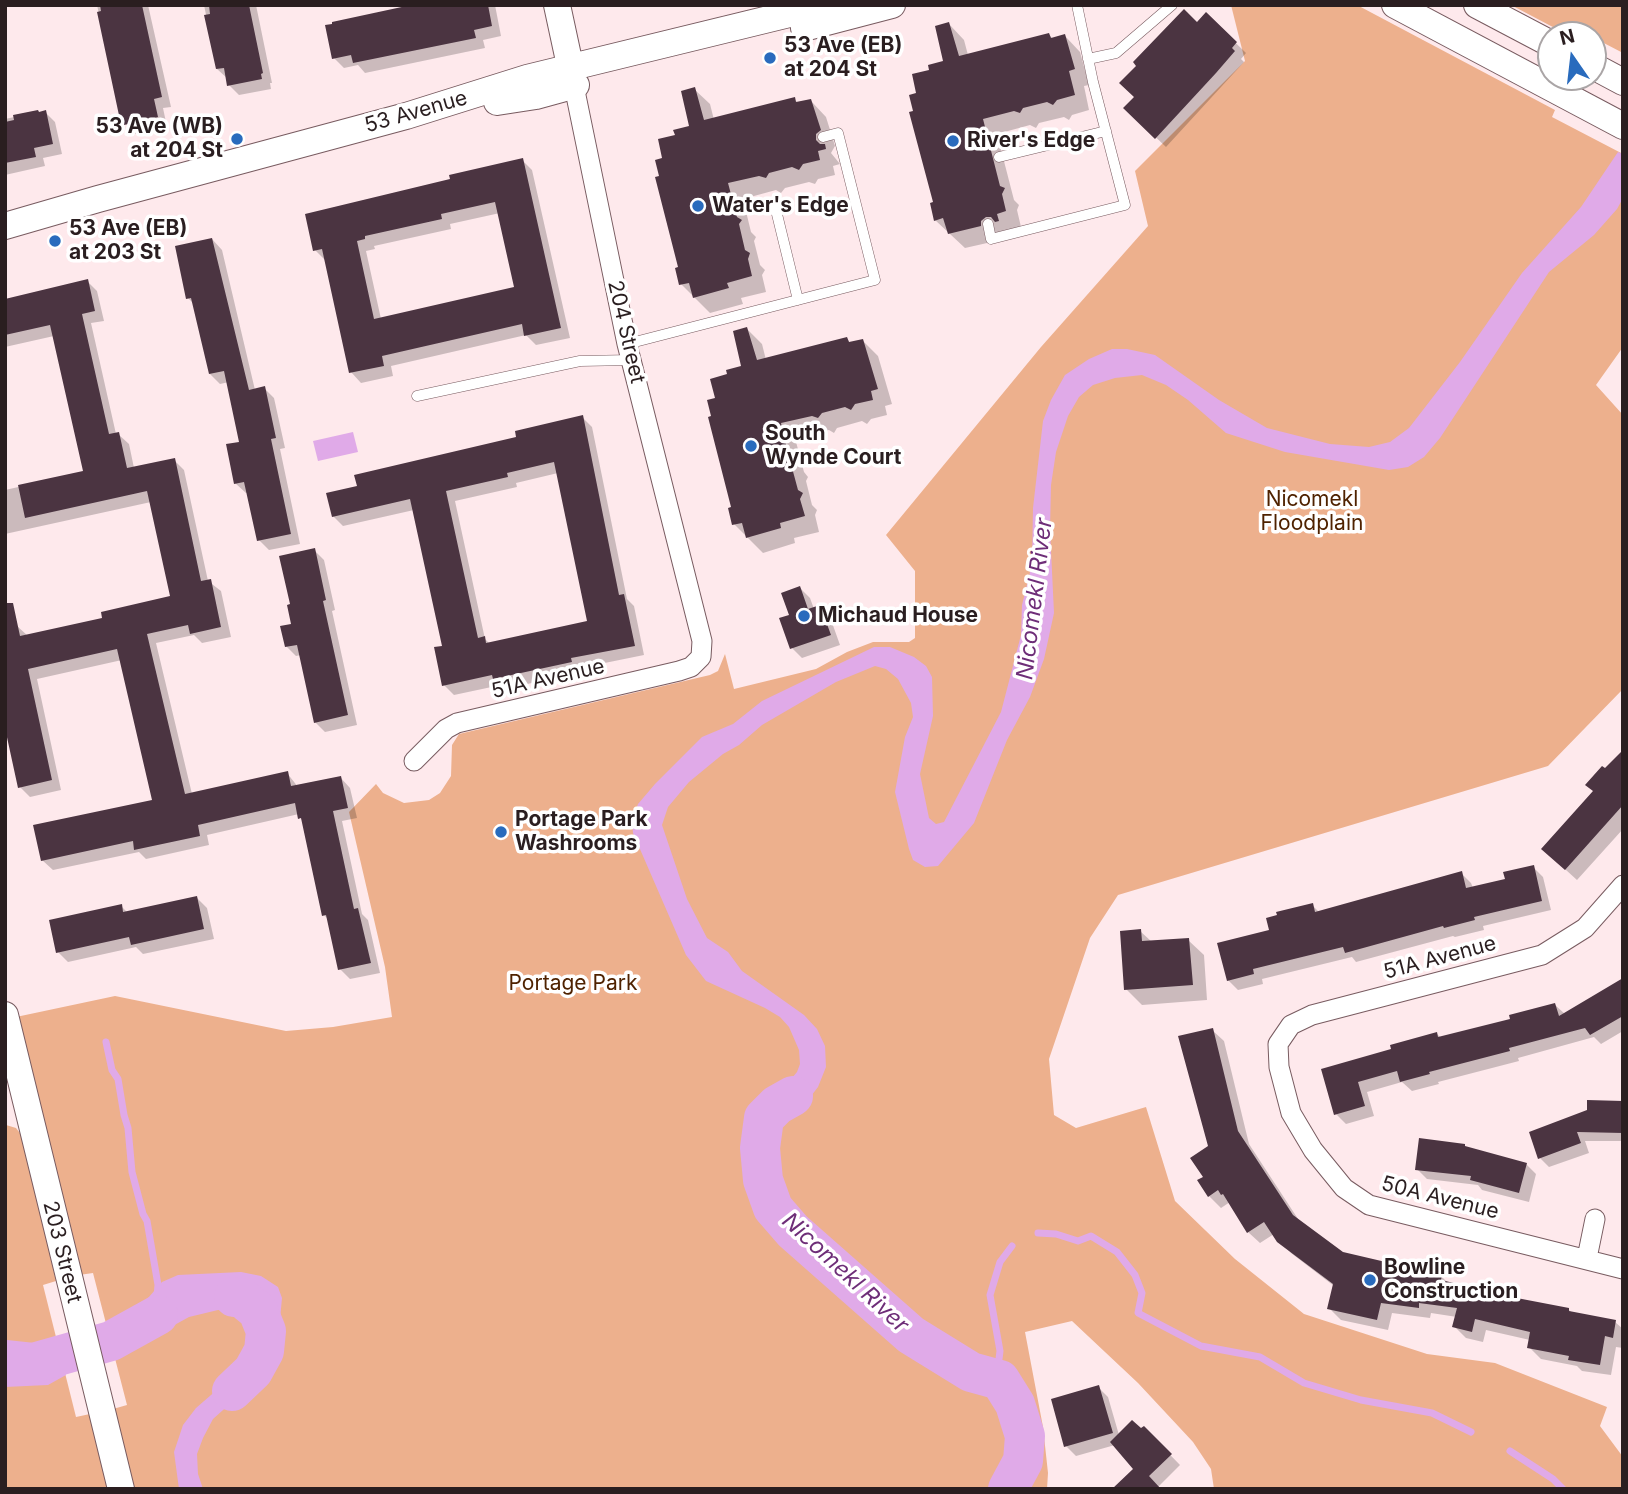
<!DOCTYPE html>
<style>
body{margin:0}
#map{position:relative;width:1628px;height:1494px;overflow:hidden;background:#fee9ec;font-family:Inter,sans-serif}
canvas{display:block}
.frame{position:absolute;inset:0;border:7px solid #2a1e20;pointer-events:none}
.north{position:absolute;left:1537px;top:21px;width:70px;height:70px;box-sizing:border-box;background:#fff;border:2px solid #aaa5a6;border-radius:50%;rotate:346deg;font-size:19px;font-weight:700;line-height:28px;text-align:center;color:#2a1e20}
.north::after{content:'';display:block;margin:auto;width:24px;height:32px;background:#296bbd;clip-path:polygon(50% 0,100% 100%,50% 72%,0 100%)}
</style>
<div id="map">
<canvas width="1628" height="1494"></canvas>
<div class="frame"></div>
<div class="north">N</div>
</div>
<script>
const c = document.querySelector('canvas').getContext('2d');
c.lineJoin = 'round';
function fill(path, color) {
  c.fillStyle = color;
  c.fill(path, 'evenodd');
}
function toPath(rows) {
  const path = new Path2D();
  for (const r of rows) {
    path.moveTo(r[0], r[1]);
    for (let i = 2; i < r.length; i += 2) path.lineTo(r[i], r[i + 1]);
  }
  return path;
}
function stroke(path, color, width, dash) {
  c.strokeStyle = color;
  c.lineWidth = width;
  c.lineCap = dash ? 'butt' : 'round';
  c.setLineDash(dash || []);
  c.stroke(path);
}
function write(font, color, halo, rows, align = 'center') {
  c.font = font + ' Inter,sans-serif';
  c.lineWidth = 7;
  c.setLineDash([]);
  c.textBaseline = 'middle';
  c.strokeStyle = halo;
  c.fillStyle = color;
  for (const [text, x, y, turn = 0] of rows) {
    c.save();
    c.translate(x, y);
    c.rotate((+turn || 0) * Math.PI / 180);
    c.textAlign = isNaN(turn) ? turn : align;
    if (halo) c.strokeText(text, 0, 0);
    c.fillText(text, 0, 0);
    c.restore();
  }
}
fill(toPath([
 [1231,5,1357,5,1555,110,1552,117,1623,154,1623,347,1596,385,1623,415,1623,689,1548,766,1118,895,1090,938,1049,1059,1054,1115,1076,1128,1146,1107,1175,1201,1235,1259,1304,1314,1427,1354,1495,1363,1607,1407,1600,1426,1623,1457,1623,1489,1214,1489,1211,1469,1193,1442,1138,1383,1072,1321,1025,1332,1043,1427,1048,1473,1047,1489,134,1489,113,1409,127,1405,93,1273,79,1275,16,1017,115,996,286,1031,333,1027,392,1017,385,967,349,812,376,784,383,793,404,803,429,800,440,793,451,776,452,745,459,734,710,675,718,671,725,654,734,689,816,669,847,652,873,642,909,642,915,638,915,571,886,535,1041,347,1148,226,1135,171,1245,61],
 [1511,5,1623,5,1623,53,1598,40,1593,47,1593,35,1568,35],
 [6,1125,16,1128,23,1137,56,1281,43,1285,76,1417,90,1414,110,1489,5,1489]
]), '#edb08d');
fill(toPath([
 [1618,152,1623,154,1623,198,1617,209,1594,235,1549,272,1440,438,1424,457,1408,467,1389,470,1285,452,1226,433,1188,400,1166,385,1142,375,1115,378,1093,385,1079,397,1068,416,1056,452,1051,485,1050,530,1054,613,1044,659,1030,697,1007,740,974,823,938,866,925,867,913,860,909,849,895,792,905,737,913,717,911,703,898,679,886,669,875,666,836,682,762,725,739,745,723,754,689,782,668,807,662,825,687,899,707,938,728,952,742,971,804,1015,817,1029,825,1046,826,1067,818,1087,808,1100,789,1110,782,1110,772,1118,766,1135,745,1141,756,1106,780,1092,797,1072,800,1064,799,1050,789,1027,780,1017,765,1008,706,981,686,955,633,833,632,821,638,804,655,784,702,737,733,724,762,701,874,647,890,647,914,657,926,666,932,677,933,716,920,774,929,818,936,824,944,822,1001,712,1021,635,1022,605,1032,564,1033,508,1043,421,1051,400,1065,375,1089,359,1112,349,1127,349,1155,355,1219,400,1267,428,1330,444,1369,447,1390,442,1409,428,1460,362,1522,273,1581,207],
 [353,432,358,452,318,461,313,441],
 [241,1272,261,1276,278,1287,282,1298,279,1330,252,1338,248,1320,240,1313,231,1310,218,1310,189,1317,129,1350,114,1355,107,1326,126,1318,141,1306,162,1282,178,1275],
 [5,1344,20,1351,39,1351,58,1345,66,1375,48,1385,5,1387],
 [277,1345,260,1377,213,1419,203,1438,197,1454,198,1474,203,1489,179,1489,174,1452,183,1425,196,1408,241,1369,252,1352]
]), '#e0aae8');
fill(toPath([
 [97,5,148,5,171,107,163,108,167,127,135,134,122,119],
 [204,5,256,5,272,83,270,83,271,89,239,95,229,85,228,79,217,69],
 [417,5,495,5,501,36,483,40,485,48,365,73,358,65,344,68,334,58],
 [1206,14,1246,53,1241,59,1244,62,1166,147,1125,108],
 [949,24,964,40,968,55,1049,35,1053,39,1065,36,1080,52,1089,85,1084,86,1089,110,1072,115,1069,120,1064,117,1039,123,1036,128,1030,125,997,134,1014,200,1019,205,1017,210,1021,227,996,241,965,248,935,220,935,203,915,112,919,95,931,71,945,62],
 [694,89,710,104,714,120,794,99,799,104,811,101,826,117,835,146,831,153,840,164,833,166,835,175,818,179,815,184,809,182,785,188,781,193,776,190,743,199,751,232,756,237,754,241,760,265,765,270,762,275,766,292,741,298,743,304,710,313,681,284,681,268,661,177,664,159,677,136,691,127],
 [38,112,45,112,55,122,62,154,43,158,45,166,5,175,5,119],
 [522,160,532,170,570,338,536,345,526,335,391,366,393,376,361,383,351,372,325,260,315,250,452,181],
 [500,213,516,288,381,319,366,251,375,249,374,246,451,229,450,224],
 [212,239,222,250,255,390,264,388,274,398,285,448,280,449,300,544,269,550,259,540,248,493,246,493,235,483,242,443,229,382,220,384,210,374,195,305,188,298],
 [87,281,97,291,104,321,91,323,116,434,118,434,129,444,134,468,174,460,184,470,208,581,221,591,231,637,202,643,194,635,156,643,192,794,287,773,298,787,340,777,350,788,357,818,342,821,362,914,368,920,380,973,350,979,340,969,329,920,324,915,303,822,299,814,207,835,209,845,146,859,139,852,53,870,42,860,155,801,122,660,37,679,61,790,30,797,20,787,17,626,28,636,104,620,172,597,151,502,5,534,5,490,85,472,54,336,5,347,5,300],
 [747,329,762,344,766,360,847,339,851,344,863,341,878,356,892,404,885,406,887,415,871,419,867,424,862,421,837,428,834,433,829,430,795,438,804,472,808,477,806,481,812,505,817,510,815,515,819,532,794,538,795,543,763,553,734,524,733,508,713,417,717,399,729,376,743,367],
 [582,417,592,427,627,599,634,606,644,655,580,668,581,672,505,689,501,685,454,695,444,685,444,647,414,510,343,526,333,516,359,487],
 [558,473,589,622,490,644,485,639,455,501,517,487,516,483],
 [314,550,324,560,335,610,332,611,357,725,325,732,315,722,301,655,296,656,286,646],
 [800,588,810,598,814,609,820,607,830,617,840,645,802,658,792,648,791,616],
 [1623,753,1623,829,1577,880,1555,860,1605,770],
 [1533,867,1543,877,1551,910,1483,926,1484,930,1455,937,1453,936,1356,962,1352,957,1262,979,1263,984,1238,990,1228,980,1271,931,1312,905,1319,912,1461,873,1471,883,1473,888,1507,880],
 [197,898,207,908,214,939,143,954,136,947,68,962,58,952,121,906,128,913],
 [1140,931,1152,942,1188,940,1204,955,1207,1000,1142,1005,1126,989],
 [1623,998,1623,1031,1601,1044,1594,1037,1518,1058,1519,1061,1438,1082,1439,1084,1412,1091,1402,1082,1367,1092,1374,1116,1346,1124,1336,1114,1323,1070,1393,1050,1437,1034,1441,1038,1512,1020,1555,1005,1565,1014],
 [1212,1030,1224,1041,1249,1144,1300,1222,1342,1254,1389,1265,1393,1269,1441,1276,1448,1283,1569,1310,1573,1314,1615,1322,1623,1329,1623,1348,1616,1347,1611,1375,1582,1371,1577,1366,1541,1359,1529,1347,1530,1340,1486,1330,1483,1342,1466,1338,1454,1326,1457,1317,1431,1313,1430,1318,1392,1313,1388,1330,1341,1320,1329,1308,1334,1286,1291,1253,1274,1234,1260,1243,1248,1232,1230,1202,1221,1208,1209,1196,1200,1181,1205,1177,1210,1146],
 [1623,1103,1623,1141,1585,1141,1589,1153,1549,1167,1540,1158,1531,1133],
 [1468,1149,1526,1164,1536,1174,1529,1202,1482,1190,1478,1185,1427,1179,1417,1169],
 [1098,1387,1108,1397,1119,1435,1141,1431,1144,1428,1180,1465,1158,1487,1135,1469,1115,1445,1076,1456,1066,1446]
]), '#0003');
stroke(toPath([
 [106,1042,112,1070,118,1079,124,1115,128,1128,132,1172,143,1214,147,1221,158,1285,157,1296],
 [1038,1233,1056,1234,1078,1241,1091,1236,1117,1252,1135,1275,1142,1293,1138,1313,1201,1346,1260,1357,1304,1383,1361,1400,1432,1413,1471,1432],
 [1000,1380,998,1367,1000,1351,990,1295,1000,1262,1012,1246],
 [1510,1451,1553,1479,1563,1489]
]), '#e0aae8', 7);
stroke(toPath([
 [793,1096,777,1105,764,1118,760,1148,763,1180,773,1208,793,1231,911,1335,971,1372,1000,1380,1015,1404,1025,1436,1023,1461,1008,1489],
 [5,1360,33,1363,111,1341,158,1315],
 [232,1391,253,1371,264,1351,266,1331,258,1311,242,1298,234,1297]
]), '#e0aae8', 40);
fill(toPath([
 [100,5,142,5,162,97,154,99,158,117,124,125,123,119,120,120,97,12,101,11],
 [209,5,249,5,263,73,261,74,262,79,227,86,224,68,216,69,204,15,210,14],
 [411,5,488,5,492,26,474,30,476,38,353,63,351,55,332,59,325,25,332,24,332,22],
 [1184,9,1197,22,1206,12,1237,42,1232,48,1235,51,1216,73,1155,139,1123,108,1134,97,1119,83,1136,66,1133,62],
 [949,22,959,56,1049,33,1051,38,1065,34,1075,69,1069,71,1075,95,1057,100,1053,105,1047,102,1023,108,1020,113,1014,111,983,119,1000,186,1005,188,1002,194,1006,211,997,214,999,221,995,222,991,217,986,217,981,221,981,226,948,234,943,218,934,221,930,203,933,202,909,112,913,111,909,95,916,93,912,74,929,70,928,65,943,61,935,26],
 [695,87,704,120,795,97,796,102,811,99,821,130,816,134,816,140,820,144,825,144,826,149,818,151,820,160,803,164,799,170,792,167,769,173,766,178,759,176,728,183,737,217,742,220,739,224,745,250,750,253,748,259,752,276,727,283,729,288,693,298,689,283,679,285,675,268,678,267,655,177,659,176,655,160,662,158,658,139,675,135,673,130,689,126,681,91],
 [38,110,39,112,46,110,53,144,34,148,36,157,5,163,5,122,14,120,13,115],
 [523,158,561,328,524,336,522,324,382,356,384,366,349,373,322,249,313,251,305,214,450,179,449,175],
 [495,202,514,287,374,319,357,241,365,239,365,236,442,219,441,214],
 [212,238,249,390,265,386,276,438,271,439,291,534,257,541,244,482,234,484,226,444,239,442,224,371,209,374,191,298,186,299,175,246],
 [88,279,95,311,82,314,109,434,119,432,127,468,175,458,201,581,211,579,221,627,190,634,188,625,147,634,185,794,288,771,291,786,341,776,348,808,333,811,354,909,358,908,371,963,338,970,326,915,322,916,301,818,298,819,295,803,198,825,200,836,134,850,133,841,41,861,33,825,152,800,117,649,28,669,52,780,18,788,5,728,5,603,13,603,20,636,102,618,101,612,170,596,147,491,25,518,18,485,83,471,50,325,5,335,5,299],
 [747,327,757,360,847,337,849,342,863,339,878,389,871,391,873,400,855,404,851,410,845,407,822,413,818,418,812,416,781,423,789,457,794,460,791,464,798,490,803,493,800,499,805,516,780,523,781,528,746,538,742,523,732,525,728,508,731,507,708,417,711,416,707,400,715,398,710,379,727,374,726,370,741,366,733,331],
 [583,415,619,595,624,594,635,646,571,658,572,662,493,679,492,675,442,686,434,647,442,646,410,499,332,517,326,493,357,486,354,475,516,437,515,431],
 [554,462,587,621,486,643,485,636,478,638,446,491,508,477,507,473],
 [315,548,326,600,323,601,348,715,314,723,297,645,285,647,280,626,291,624,287,605,290,604,279,556],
 [800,586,808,609,820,605,831,635,790,649,779,618,789,615,781,593],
 [1623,750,1623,805,1565,870,1541,849,1593,791,1585,785,1602,766,1605,768],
 [1534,865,1542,901,1474,917,1475,920,1444,928,1443,926,1345,953,1343,947,1253,969,1254,974,1227,981,1217,943,1269,930,1266,918,1277,915,1276,912,1313,903,1315,912,1462,871,1466,888,1505,879,1503,872],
 [197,896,204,929,131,945,129,937,56,953,49,920,122,904,123,912],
 [1141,929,1142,941,1189,938,1193,985,1124,990,1120,931],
 [1623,978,1623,1016,1590,1035,1585,1028,1509,1048,1510,1051,1429,1072,1430,1074,1400,1082,1397,1071,1358,1082,1365,1106,1334,1115,1321,1069,1391,1049,1390,1045,1437,1032,1438,1037,1510,1019,1509,1015,1555,1003,1559,1016],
 [1213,1028,1238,1131,1293,1215,1343,1252,1390,1263,1389,1267,1442,1275,1441,1280,1522,1299,1569,1308,1569,1311,1616,1320,1613,1338,1605,1336,1600,1365,1568,1360,1569,1356,1527,1348,1530,1332,1475,1319,1472,1332,1452,1327,1457,1308,1419,1303,1419,1308,1381,1303,1377,1320,1327,1309,1333,1284,1277,1242,1264,1222,1247,1233,1223,1194,1221,1195,1218,1190,1208,1197,1197,1180,1203,1177,1190,1158,1208,1146,1178,1036],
 [1587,1100,1623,1101,1623,1133,1577,1132,1581,1143,1538,1159,1529,1132,1587,1110],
 [1419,1138,1465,1144,1465,1146,1527,1163,1519,1193,1470,1180,1471,1176,1415,1170],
 [1099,1385,1113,1433,1064,1447,1051,1399],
 [1132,1420,1141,1428,1144,1426,1172,1454,1149,1476,1161,1489,1112,1489,1133,1469,1110,1442]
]), '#4b3441');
const lane = toPath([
 [1088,59,1116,53,1172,5],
 [999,157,1106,131],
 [774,202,798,300],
 [988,224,991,239,1125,205,1093,82,1077,5],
 [627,344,875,280,838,133,823,137],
 [417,396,580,361,631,360]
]);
const street = toPath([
 [414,761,446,729,457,723,679,671,691,667,701,657,702,641,627,344,574,86],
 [1623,885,1585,928,1542,955,1312,1015,1291,1025,1278,1044,1279,1067,1291,1113,1313,1150,1344,1188,1369,1205,1623,1269],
 [1587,1258,1595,1219]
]);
const secondary = toPath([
 [557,5,574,84],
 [1395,5,1623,126],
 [1477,5,1551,44],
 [804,28,892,5],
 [1593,66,1623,82],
 [497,102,536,96,576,85],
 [5,226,98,199,406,116,527,78,826,5],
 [5,1015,121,1489]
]);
stroke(lane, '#785b60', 11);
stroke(street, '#785b60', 21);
stroke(secondary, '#785b60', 28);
stroke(lane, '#fff', 10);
stroke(street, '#fff', 19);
stroke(secondary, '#fff', 26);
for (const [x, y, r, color] of [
 [770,58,7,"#296bbd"],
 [237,139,7,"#296bbd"],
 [953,141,7,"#296bbd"],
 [698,206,7,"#296bbd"],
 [55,241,7,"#296bbd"],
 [751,446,7,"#296bbd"],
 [804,616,7,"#296bbd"],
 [501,832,7,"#296bbd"],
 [1370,1280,7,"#296bbd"]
]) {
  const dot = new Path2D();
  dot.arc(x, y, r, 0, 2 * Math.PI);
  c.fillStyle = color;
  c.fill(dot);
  stroke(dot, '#fff', 2.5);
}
write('bold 21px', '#2a1e20', '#fff', [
 ["53 Ave (EB)",784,46],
 ["at 204 St",784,70],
 ["53 Ave (WB)",223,127,"right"],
 ["at 204 St",223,151,"right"],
 ["River's Edge",967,141],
 ["Water's Edge",712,206],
 ["53 Ave (EB)",69,229],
 ["at 203 St",69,253],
 ["South",765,434],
 ["Wynde Court",765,458],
 ["Michaud House",818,616],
 ["Portage Park",515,820],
 ["Washrooms",515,844],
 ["Bowline",1384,1268],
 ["Construction",1384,1292]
], 'left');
write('21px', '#2a1e20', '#fff', [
 ["53 Avenue",416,112,-16],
 ["204 Street",626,332,77],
 ["51A Avenue",548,679,-13],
 ["51A Avenue",1440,958,-15],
 ["50A Avenue",1440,1198,14],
 ["203 Street",62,1252,76]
]);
write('21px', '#4f2200', '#fff', [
 ["Nicomekl",1312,500],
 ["Floodplain",1312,524],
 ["Portage Park",573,984]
]);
write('italic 23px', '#6e2e78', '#fff', [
 ["Nicomekl River",1035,599,-83],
 ["Nicomekl River",845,1273,43]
]);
</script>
